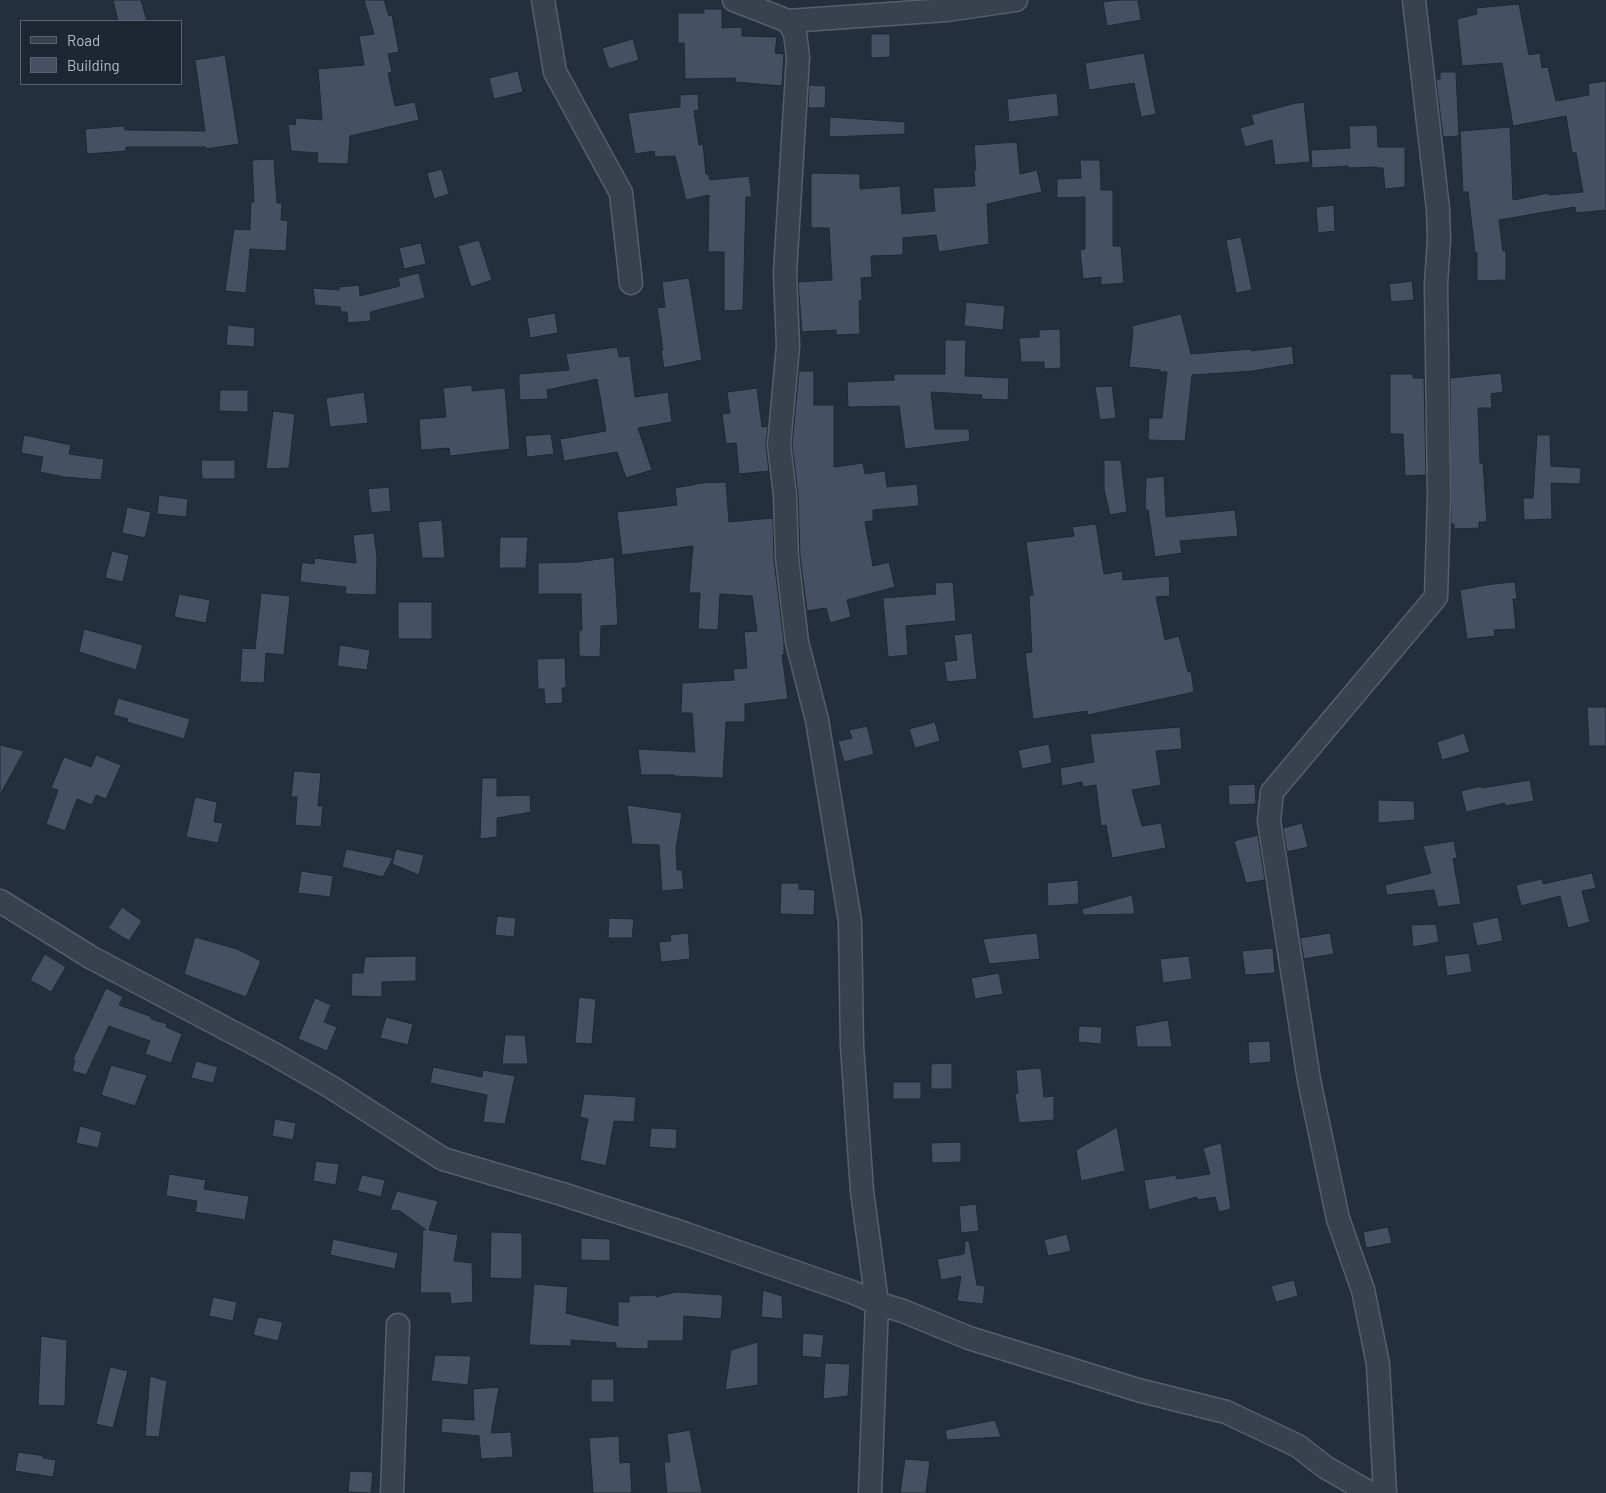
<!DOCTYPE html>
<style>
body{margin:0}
#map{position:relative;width:1606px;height:1493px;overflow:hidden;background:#242f3e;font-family:Barlow,sans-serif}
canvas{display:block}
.legend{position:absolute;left:20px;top:20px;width:162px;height:65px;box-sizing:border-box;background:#1d2633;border:1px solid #59626f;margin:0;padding:6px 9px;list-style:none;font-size:15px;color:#b4bcc9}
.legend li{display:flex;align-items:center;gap:10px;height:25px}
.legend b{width:25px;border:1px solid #59626f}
</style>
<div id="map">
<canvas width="1606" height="1493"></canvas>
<ul class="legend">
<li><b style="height:6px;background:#38414e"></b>Road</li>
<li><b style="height:14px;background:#455162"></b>Building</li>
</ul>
</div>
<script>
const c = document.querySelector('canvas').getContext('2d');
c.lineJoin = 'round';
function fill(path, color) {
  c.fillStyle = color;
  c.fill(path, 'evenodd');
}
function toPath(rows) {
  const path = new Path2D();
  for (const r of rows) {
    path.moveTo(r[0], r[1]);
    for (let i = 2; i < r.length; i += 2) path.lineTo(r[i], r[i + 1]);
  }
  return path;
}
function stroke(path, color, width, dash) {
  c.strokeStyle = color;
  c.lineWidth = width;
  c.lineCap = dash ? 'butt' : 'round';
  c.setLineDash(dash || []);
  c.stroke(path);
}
const building = toPath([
 [113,0,141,0,147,21,118,21,113,0],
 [364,0,384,0,389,16,392,15,399,52,388,54,392,72,388,73,395,106,415,102,419,120,350,136,348,164,317,163,318,153,291,151,288,124,295,125,296,118,322,120,318,69,364,65,359,36,374,34,364,0],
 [1118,0,1138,0,1141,20,1107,26,1103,2,1118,0],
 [1519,4,1529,55,1540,53,1542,68,1548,67,1556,101,1589,95,1588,84,1606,81,1606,210,1576,213,1575,207,1499,220,1503,251,1506,251,1506,280,1477,281,1477,253,1475,253,1468,192,1463,192,1460,131,1510,127,1513,200,1549,193,1549,195,1583,192,1576,153,1572,153,1566,116,1513,126,1502,63,1462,66,1457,19,1477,14,1476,8,1519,4],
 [704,9,722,9,722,28,742,27,742,36,777,37,775,53,784,54,782,86,735,82,736,78,685,79,684,43,678,43,678,13,704,13,704,9],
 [871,34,890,34,890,57,871,58,871,34],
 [633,39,639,60,609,69,602,48,633,39],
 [1144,53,1156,114,1141,117,1134,83,1089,90,1085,63,1144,53],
 [225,55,239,144,206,149,206,147,126,147,126,151,87,154,85,129,124,126,125,130,205,131,195,60,225,55],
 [518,71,523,92,494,99,489,78,518,71],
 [1440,72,1456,72,1459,136,1443,137,1436,79,1440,79,1440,72],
 [809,85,826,86,825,108,808,108,809,85],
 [1057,93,1059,116,1009,122,1007,99,1057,93],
 [698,94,699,110,694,111,699,145,703,144,706,174,708,174,710,180,749,176,752,197,746,197,743,310,724,311,724,252,708,252,709,195,686,200,675,156,655,157,654,151,635,154,628,113,680,107,680,95,698,94],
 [1304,102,1310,162,1275,165,1272,140,1245,147,1240,128,1254,124,1251,115,1292,104,1304,102],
 [830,117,905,122,905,134,829,137,830,117],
 [1377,125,1378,147,1405,147,1405,187,1385,189,1383,168,1377,168,1377,167,1348,168,1348,166,1312,168,1311,150,1350,148,1349,126,1377,125],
 [1017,142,1020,174,1037,170,1042,192,987,204,989,244,939,252,936,235,903,238,903,255,871,256,872,277,861,278,862,300,859,301,860,334,836,335,836,330,802,332,798,282,832,280,829,228,811,228,811,173,860,174,860,189,900,186,902,214,935,211,933,188,975,186,974,170,976,170,974,145,1017,142],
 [274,159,277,203,282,203,281,220,288,221,286,251,250,249,246,293,225,291,234,229,250,230,251,202,254,202,252,160,274,159],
 [1080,160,1100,160,1101,190,1113,190,1113,246,1121,246,1124,283,1101,285,1101,277,1083,279,1080,250,1085,249,1085,197,1057,198,1057,179,1081,178,1080,160],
 [442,169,449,194,434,199,427,173,442,169],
 [1334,205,1335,231,1318,233,1316,207,1334,205],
 [1241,237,1252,290,1236,293,1226,240,1241,237],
 [479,240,492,280,471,287,458,246,479,240],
 [421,243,426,264,404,269,399,248,421,243],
 [419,273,425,298,370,312,371,321,348,323,347,312,341,312,340,307,315,305,313,288,339,290,339,287,359,285,360,296,400,286,398,278,419,273],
 [689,278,702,360,664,368,661,350,663,350,657,308,665,307,662,282,689,278],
 [1412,281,1414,300,1391,302,1389,284,1412,281],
 [966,302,1005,306,1003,330,964,326,966,302],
 [555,313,558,333,530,338,527,318,555,313],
 [1181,314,1191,354,1251,349,1251,351,1292,346,1294,364,1253,371,1192,375,1185,441,1148,440,1149,418,1162,418,1167,372,1160,372,1160,370,1129,367,1133,333,1132,326,1181,314],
 [228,325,255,328,254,347,226,345,228,325],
 [1060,329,1061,368,1044,369,1044,362,1021,362,1019,338,1039,337,1039,330,1060,329],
 [945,340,966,340,965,376,1009,378,1008,400,981,399,982,395,931,392,935,429,969,429,970,441,905,449,899,406,848,407,847,382,894,380,894,374,945,374,945,340],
 [617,347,619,357,630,356,635,397,668,392,672,422,638,428,652,470,626,478,617,452,564,461,560,439,606,431,597,379,547,390,548,399,520,400,519,383,519,374,569,370,566,354,617,347],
 [799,371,814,371,814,405,834,405,834,467,863,463,865,474,885,471,887,487,917,484,919,506,873,510,873,521,865,522,873,566,889,562,895,587,847,600,851,617,830,623,826,608,807,611,800,557,798,494,792,445,799,371],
 [1501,373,1503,392,1491,394,1492,408,1478,408,1480,463,1483,463,1487,522,1479,522,1479,528,1454,529,1454,524,1451,524,1450,378,1501,373],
 [1390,374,1413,374,1413,378,1424,378,1426,475,1405,476,1403,434,1390,434,1390,374],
 [472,385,472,391,505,388,510,449,450,456,449,448,421,450,419,419,446,417,443,388,472,385],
 [1112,386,1116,418,1100,420,1095,387,1112,386],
 [757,388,762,427,768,426,766,446,769,471,739,474,736,443,726,444,722,414,730,413,727,392,757,388],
 [220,390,248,390,248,412,219,411,220,390],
 [364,392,368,423,330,427,326,398,364,392],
 [273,411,295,414,289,468,266,469,273,411],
 [551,434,554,454,527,457,525,436,551,434],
 [24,435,71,445,69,454,104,459,101,480,64,477,40,472,43,457,21,453,24,435],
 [1537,435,1550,435,1551,466,1581,468,1580,484,1551,483,1552,519,1524,520,1523,498,1533,498,1537,435],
 [201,460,235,460,235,479,202,479,201,460],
 [1104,460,1121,460,1127,512,1110,515,1104,489,1104,460],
 [1164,476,1166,517,1235,510,1238,536,1180,541,1182,553,1155,557,1148,510,1145,510,1146,478,1164,476],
 [726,482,729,522,773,518,774,560,784,642,784,655,782,655,788,699,745,704,745,722,726,722,723,778,674,776,674,775,641,775,638,749,695,752,692,713,681,713,682,683,734,680,733,669,747,668,744,632,757,631,752,596,720,594,718,630,698,629,700,593,689,593,693,546,622,555,617,512,677,505,675,488,702,483,726,482],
 [389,487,391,511,371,513,368,489,389,487],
 [159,495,188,499,186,517,157,514,159,495],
 [127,507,151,512,145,538,122,533,127,507],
 [442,520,445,558,422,558,418,522,442,520],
 [1096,524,1104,574,1122,571,1123,580,1169,576,1170,596,1156,597,1165,640,1179,636,1188,672,1191,671,1194,692,1088,715,1087,711,1033,719,1025,653,1032,652,1029,596,1033,595,1026,542,1074,536,1072,527,1096,524],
 [374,533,377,557,376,595,345,594,346,587,300,582,302,562,314,564,315,558,356,563,353,535,374,533],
 [500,537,528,537,526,568,499,568,500,537],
 [112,551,129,555,123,582,105,578,112,551],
 [614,557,618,625,601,626,600,657,579,656,579,630,582,630,581,594,538,594,538,563,578,562,614,557],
 [953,582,956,621,906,626,908,655,888,657,883,598,936,594,935,583,953,582],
 [1515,582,1517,599,1513,599,1516,629,1494,630,1495,636,1467,639,1460,590,1492,584,1515,582],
 [261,593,290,596,284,655,266,653,264,683,240,682,242,648,255,649,261,593],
 [179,594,210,600,206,623,174,617,179,594],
 [398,602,432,602,432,639,398,639,398,602],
 [84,629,143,645,136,670,79,652,84,629],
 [972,633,977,679,947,682,944,662,957,660,954,635,972,633],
 [340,645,370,650,367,670,337,666,340,645],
 [565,658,566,688,562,688,563,703,545,704,544,689,538,689,537,659,565,658],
 [118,698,190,719,184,739,127,722,128,719,113,715,118,698],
 [1587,707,1606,707,1606,746,1589,746,1587,707],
 [935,722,940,741,915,748,909,729,935,722],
 [867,726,874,754,844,762,838,741,852,738,849,730,867,726],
 [1180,727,1182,749,1156,751,1161,785,1132,790,1142,826,1161,823,1166,848,1112,858,1106,825,1101,826,1096,785,1083,787,1082,782,1062,786,1060,768,1094,762,1090,734,1180,727],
 [1464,733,1470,752,1442,760,1437,742,1464,733],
 [1049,744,1052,763,1022,769,1018,750,1049,744],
 [0,745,24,751,0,795,0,745],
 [96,755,121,765,106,799,96,795,92,805,77,799,65,831,46,824,58,790,51,788,64,757,91,767,96,755],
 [294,771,321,773,318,806,323,806,321,827,295,825,297,797,291,797,294,771],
 [482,778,497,778,497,796,530,795,531,812,497,818,497,837,480,839,482,778],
 [1530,780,1534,801,1505,806,1505,803,1466,812,1461,791,1481,786,1482,788,1530,780],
 [1255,784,1256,804,1229,805,1228,785,1255,784],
 [195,797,217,802,214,822,223,823,218,843,186,837,195,797],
 [1378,800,1414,801,1415,820,1378,823,1378,800],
 [627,805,682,813,676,848,677,870,682,870,684,889,662,891,659,845,632,844,627,805],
 [1302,823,1308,847,1287,852,1283,828,1302,823],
 [1258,835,1265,880,1246,883,1234,841,1258,835],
 [1454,841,1457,858,1453,859,1461,904,1438,907,1434,890,1387,895,1385,885,1431,873,1423,846,1454,841],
 [346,849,393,858,383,877,342,867,346,849],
 [396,849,424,855,419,875,392,864,396,849],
 [301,871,333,876,330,897,298,893,301,871],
 [1592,873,1596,888,1582,891,1590,922,1568,928,1560,896,1521,906,1516,885,1542,879,1543,884,1592,873],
 [1078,880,1079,904,1048,906,1047,883,1078,880],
 [781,883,799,883,799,889,815,890,814,915,780,914,781,883],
 [1132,895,1135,914,1083,915,1082,909,1132,895],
 [122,907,142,921,129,941,108,928,122,907],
 [497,916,516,918,514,937,495,935,497,916],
 [1498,917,1503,941,1477,946,1472,923,1498,917],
 [609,918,634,919,632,938,608,938,609,918],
 [1436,924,1439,942,1413,947,1411,925,1436,924],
 [688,933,690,959,661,962,659,942,671,941,670,935,688,933],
 [1037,933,1040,959,989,964,983,939,1037,933],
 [1330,933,1334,954,1304,959,1300,938,1330,933],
 [195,937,237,949,261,961,246,997,184,974,195,937],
 [1273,948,1275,973,1245,975,1242,951,1273,948],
 [1469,953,1472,972,1447,976,1444,956,1469,953],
 [45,954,66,967,51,992,30,980,45,954],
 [416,956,416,981,382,982,382,997,351,996,352,973,363,973,365,957,416,956],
 [1189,956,1192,979,1163,983,1160,959,1189,956],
 [999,973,1003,994,975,999,971,978,999,973],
 [106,988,123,997,119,1005,152,1017,151,1019,167,1024,166,1027,182,1034,171,1063,145,1054,150,1041,109,1026,86,1075,72,1071,75,1060,73,1059,106,988],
 [579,997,596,999,592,1044,575,1043,579,997],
 [315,998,331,1005,324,1022,337,1027,327,1051,298,1039,315,998],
 [386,1017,413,1024,408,1045,380,1038,386,1017],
 [1168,1020,1172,1047,1137,1047,1135,1026,1168,1020],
 [1079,1026,1102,1027,1101,1044,1078,1042,1079,1026],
 [505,1035,525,1035,528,1064,502,1064,505,1035],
 [1270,1041,1271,1062,1249,1064,1248,1042,1270,1041],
 [196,1061,218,1067,213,1083,191,1078,196,1061],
 [952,1063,952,1089,931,1089,931,1064,952,1063],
 [111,1065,147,1075,135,1106,101,1095,111,1065],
 [433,1067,482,1077,483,1070,515,1076,505,1124,483,1122,487,1095,430,1083,433,1067],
 [1041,1068,1044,1097,1054,1096,1054,1120,1019,1123,1015,1094,1018,1093,1016,1070,1041,1068],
 [893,1082,921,1082,921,1099,893,1099,893,1082],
 [584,1094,636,1097,634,1122,614,1121,606,1166,580,1160,588,1119,580,1117,584,1094],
 [275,1119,296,1123,293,1140,272,1136,275,1119],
 [80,1126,102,1132,98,1148,76,1143,80,1126],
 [1117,1127,1125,1171,1081,1181,1076,1150,1117,1127],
 [651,1128,677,1129,676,1149,649,1147,651,1128],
 [961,1142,961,1162,932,1163,931,1143,961,1142],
 [1221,1143,1231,1209,1219,1212,1215,1197,1198,1200,1197,1197,1149,1210,1144,1180,1176,1175,1177,1179,1210,1174,1203,1148,1221,1143],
 [316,1161,339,1164,336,1185,313,1181,316,1161],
 [169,1174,206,1180,204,1189,249,1196,245,1220,195,1212,197,1201,166,1196,169,1174],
 [362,1175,385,1180,381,1197,357,1191,362,1175],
 [397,1191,438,1201,429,1230,458,1235,454,1261,472,1263,473,1302,451,1304,450,1293,420,1293,423,1229,426,1230,400,1211,390,1210,397,1191],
 [976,1204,979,1231,961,1233,959,1206,976,1204],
 [1388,1227,1392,1243,1366,1248,1363,1232,1388,1227],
 [491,1232,522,1233,522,1279,490,1278,491,1232],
 [1067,1234,1071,1251,1048,1256,1044,1240,1067,1234],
 [581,1238,610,1239,610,1261,581,1260,581,1238],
 [333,1239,398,1253,395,1269,330,1255,333,1239],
 [965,1241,969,1241,977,1285,985,1286,983,1304,957,1301,961,1276,941,1280,937,1259,964,1254,965,1241],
 [1294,1280,1298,1296,1276,1302,1271,1286,1294,1280],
 [534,1284,568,1287,566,1313,618,1326,618,1302,629,1302,629,1296,656,1295,656,1297,676,1292,723,1295,721,1319,684,1316,683,1341,648,1341,648,1349,616,1348,616,1343,571,1340,571,1346,529,1345,534,1284],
 [763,1290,782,1296,783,1319,761,1317,763,1290],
 [213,1297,237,1302,233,1321,209,1316,213,1297],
 [258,1317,283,1322,278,1341,253,1335,258,1317],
 [803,1333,824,1335,821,1358,802,1356,803,1333],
 [41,1336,67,1340,65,1406,38,1405,41,1336],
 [758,1342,758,1385,725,1390,731,1350,758,1342],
 [435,1355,471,1356,468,1385,431,1381,435,1355],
 [825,1363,850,1364,848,1396,823,1399,825,1363],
 [110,1367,128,1371,113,1428,96,1424,110,1367],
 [150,1376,167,1381,159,1437,145,1436,150,1376],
 [591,1379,614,1379,614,1402,591,1402,591,1379],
 [499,1387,491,1433,511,1432,513,1457,481,1459,479,1436,441,1432,442,1418,474,1420,473,1389,499,1387],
 [995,1420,1001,1437,947,1440,945,1430,995,1420],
 [690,1430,702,1493,667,1493,664,1462,670,1462,667,1434,690,1430],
 [619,1436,620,1463,630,1462,632,1493,593,1493,589,1438,619,1436],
 [18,1452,38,1455,43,1456,43,1458,56,1460,53,1477,15,1471,18,1452],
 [905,1459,930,1461,926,1493,900,1493,905,1459],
 [350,1471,373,1472,371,1493,348,1492,350,1471]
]);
fill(building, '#455162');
stroke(building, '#1f2835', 1);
const minor = toPath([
 [543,0,555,72,621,193,631,283],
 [734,0,788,21,795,33,798,57,785,273,788,346,779,445,785,495,787,558,797,642,817,720,850,921,852,1046,862,1191,877,1303,870,1493],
 [788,21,947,10,1016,0],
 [0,901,92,958,272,1053,331,1087,443,1159,562,1194,686,1234,852,1292,877,1303,903,1311,969,1338,1138,1390,1226,1412,1298,1446,1325,1467,1370,1493],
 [392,1493,398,1325],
 [1385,1493,1378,1364,1363,1290,1338,1219,1309,1080,1269,821,1272,792,1436,597,1439,497,1436,285,1439,239,1438,209,1414,0]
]);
stroke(minor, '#565f6c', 25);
stroke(minor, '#38414e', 22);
</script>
